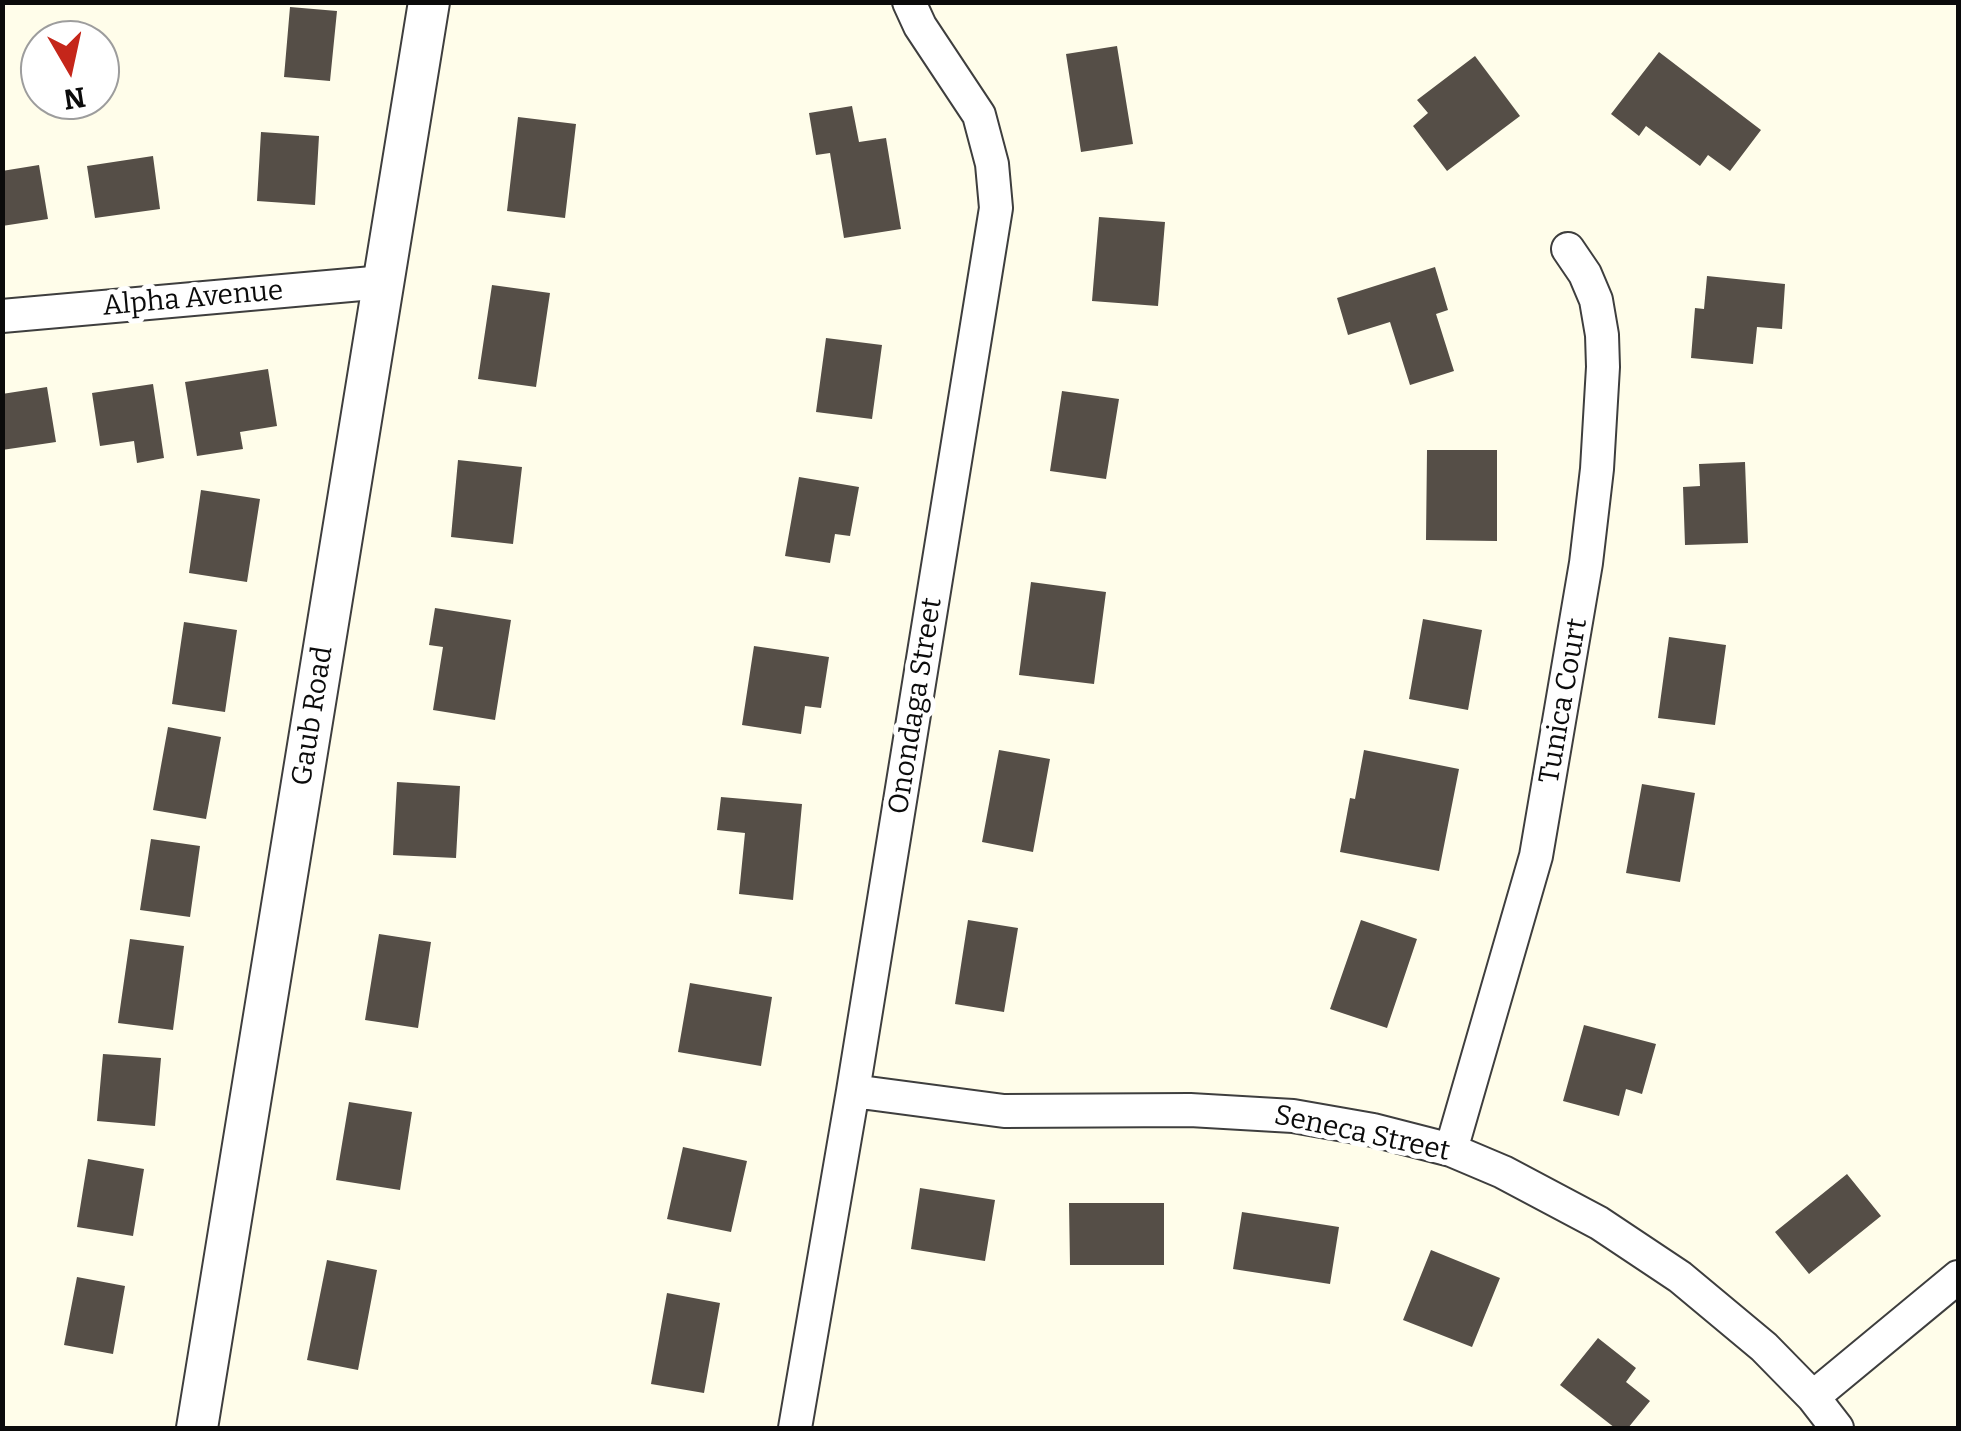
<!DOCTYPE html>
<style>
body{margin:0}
#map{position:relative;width:1961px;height:1431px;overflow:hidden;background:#fffdea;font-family:Bitter,serif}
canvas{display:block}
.frame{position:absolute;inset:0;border:5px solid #0b0b0b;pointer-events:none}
.north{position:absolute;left:20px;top:20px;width:100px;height:100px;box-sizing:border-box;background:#fff;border:2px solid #9d9d9d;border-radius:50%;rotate:171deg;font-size:28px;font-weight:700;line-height:40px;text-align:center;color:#0b0b0b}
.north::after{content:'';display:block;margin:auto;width:35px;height:45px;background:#c5261a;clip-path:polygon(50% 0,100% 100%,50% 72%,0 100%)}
</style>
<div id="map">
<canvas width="1961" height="1431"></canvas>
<div class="frame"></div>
<div class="north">N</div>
</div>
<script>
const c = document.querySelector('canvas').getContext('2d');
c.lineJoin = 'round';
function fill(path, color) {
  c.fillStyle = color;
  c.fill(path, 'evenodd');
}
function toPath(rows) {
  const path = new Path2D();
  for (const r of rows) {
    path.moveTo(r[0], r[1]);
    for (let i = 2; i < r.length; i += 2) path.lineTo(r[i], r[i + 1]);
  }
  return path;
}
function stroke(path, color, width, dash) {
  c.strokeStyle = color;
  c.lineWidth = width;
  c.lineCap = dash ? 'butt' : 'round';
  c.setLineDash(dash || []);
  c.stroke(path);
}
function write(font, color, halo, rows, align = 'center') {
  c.font = font + ' Bitter,serif';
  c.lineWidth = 10;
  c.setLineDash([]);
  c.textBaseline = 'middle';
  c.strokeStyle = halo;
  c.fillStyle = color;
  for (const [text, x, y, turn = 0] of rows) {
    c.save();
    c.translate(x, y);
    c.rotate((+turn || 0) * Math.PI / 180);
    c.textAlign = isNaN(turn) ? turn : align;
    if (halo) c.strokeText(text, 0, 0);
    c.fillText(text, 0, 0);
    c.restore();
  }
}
fill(toPath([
 [290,7,337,11,330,81,284,77],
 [1117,46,1133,144,1081,152,1066,54],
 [1659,52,1761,130,1730,171,1708,155,1700,166,1646,126,1639,136,1611,114],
 [1475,56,1520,116,1447,171,1413,126,1428,113,1417,100],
 [852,106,859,142,886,138,901,229,844,238,830,153,816,155,809,113],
 [518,117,576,124,565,218,507,211],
 [261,132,319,136,315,205,257,201],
 [153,156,160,209,95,218,87,166],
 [39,165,48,219,2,226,2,171],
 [1099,217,1165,222,1158,306,1092,301],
 [1435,267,1448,310,1436,314,1454,371,1410,385,1390,322,1348,335,1337,298],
 [1707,276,1785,284,1782,329,1757,327,1753,364,1691,358,1695,308,1704,309],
 [492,285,550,293,536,387,478,379],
 [826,338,882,345,872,419,816,412],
 [268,369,277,426,240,432,243,449,197,456,185,382],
 [153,384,164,458,137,463,134,441,100,446,92,393],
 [47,387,56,442,2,450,2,394],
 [1062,391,1119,399,1106,479,1050,471],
 [1427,450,1497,450,1497,541,1426,540],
 [458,460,522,467,513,544,451,537],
 [1745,462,1748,543,1685,545,1683,487,1700,486,1699,464],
 [799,477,859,487,850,536,835,534,830,563,785,556],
 [201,490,260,499,247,582,189,573],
 [1031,582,1106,592,1094,684,1019,675],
 [435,608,511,620,495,720,433,710,443,647,429,645],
 [1423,619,1482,630,1468,710,1409,699],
 [184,622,237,630,225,712,172,704],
 [1669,637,1726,645,1715,725,1658,718],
 [754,646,829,657,821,708,805,706,801,734,742,725],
 [168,727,221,737,206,819,153,810],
 [999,750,1050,759,1033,852,982,842],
 [1364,750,1459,769,1439,871,1340,852,1350,798,1355,799],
 [397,782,460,786,456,858,393,855],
 [1642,784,1695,793,1680,882,1626,873],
 [721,797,802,804,793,900,739,894,745,833,717,830],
 [151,839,200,846,190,917,140,910],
 [968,920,1018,928,1004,1012,955,1004],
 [1361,920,1417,939,1387,1028,1330,1009],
 [379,934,431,942,418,1028,365,1020],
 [130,939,184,946,173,1030,118,1023],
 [690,983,772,997,761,1066,678,1052],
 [1584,1025,1656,1044,1642,1094,1626,1089,1619,1116,1563,1101],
 [103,1054,161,1058,155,1126,97,1121],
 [349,1102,412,1112,400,1190,336,1180],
 [683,1147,747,1161,731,1232,667,1219],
 [88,1159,144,1169,133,1236,77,1227],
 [1847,1174,1881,1216,1809,1274,1775,1232],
 [920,1188,995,1200,985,1261,911,1249],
 [1069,1203,1164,1203,1164,1265,1070,1265],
 [1242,1212,1339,1227,1330,1284,1233,1269],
 [1431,1250,1500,1278,1472,1347,1403,1320],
 [327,1260,377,1270,358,1370,307,1360],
 [77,1277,125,1286,113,1354,64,1345],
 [667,1293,720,1303,704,1393,651,1384],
 [1598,1338,1636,1368,1626,1382,1650,1401,1628,1428,1615,1428,1560,1385]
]), '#554e47');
const minor = toPath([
 [2,316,384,282],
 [853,1091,1004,1111,1190,1110,1293,1116,1373,1130,1451,1150,1503,1172,1599,1223,1680,1277,1764,1347,1813,1397,1837,1428],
 [1451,1150,1536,856,1586,563,1597,469,1603,367,1602,335,1596,300,1585,274,1568,249],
 [1813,1397,1958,1277],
 [795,1428,853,1091,996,208,992,164,979,115,920,26,909,2]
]);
const tertiary = toPath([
 [197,1428,429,2]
]);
stroke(minor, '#3e3e3e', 36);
stroke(tertiary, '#3e3e3e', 44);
stroke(minor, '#fff', 32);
stroke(tertiary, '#fff', 40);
write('28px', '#0b0b0b', '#fff', [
 ["Alpha Avenue",193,299,-5],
 ["Tunica Court",1564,701,-80],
 ["Onondaga Street",916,706,-81],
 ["Gaub Road",313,716,-81],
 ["Seneca Street",1362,1134,12]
]);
</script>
